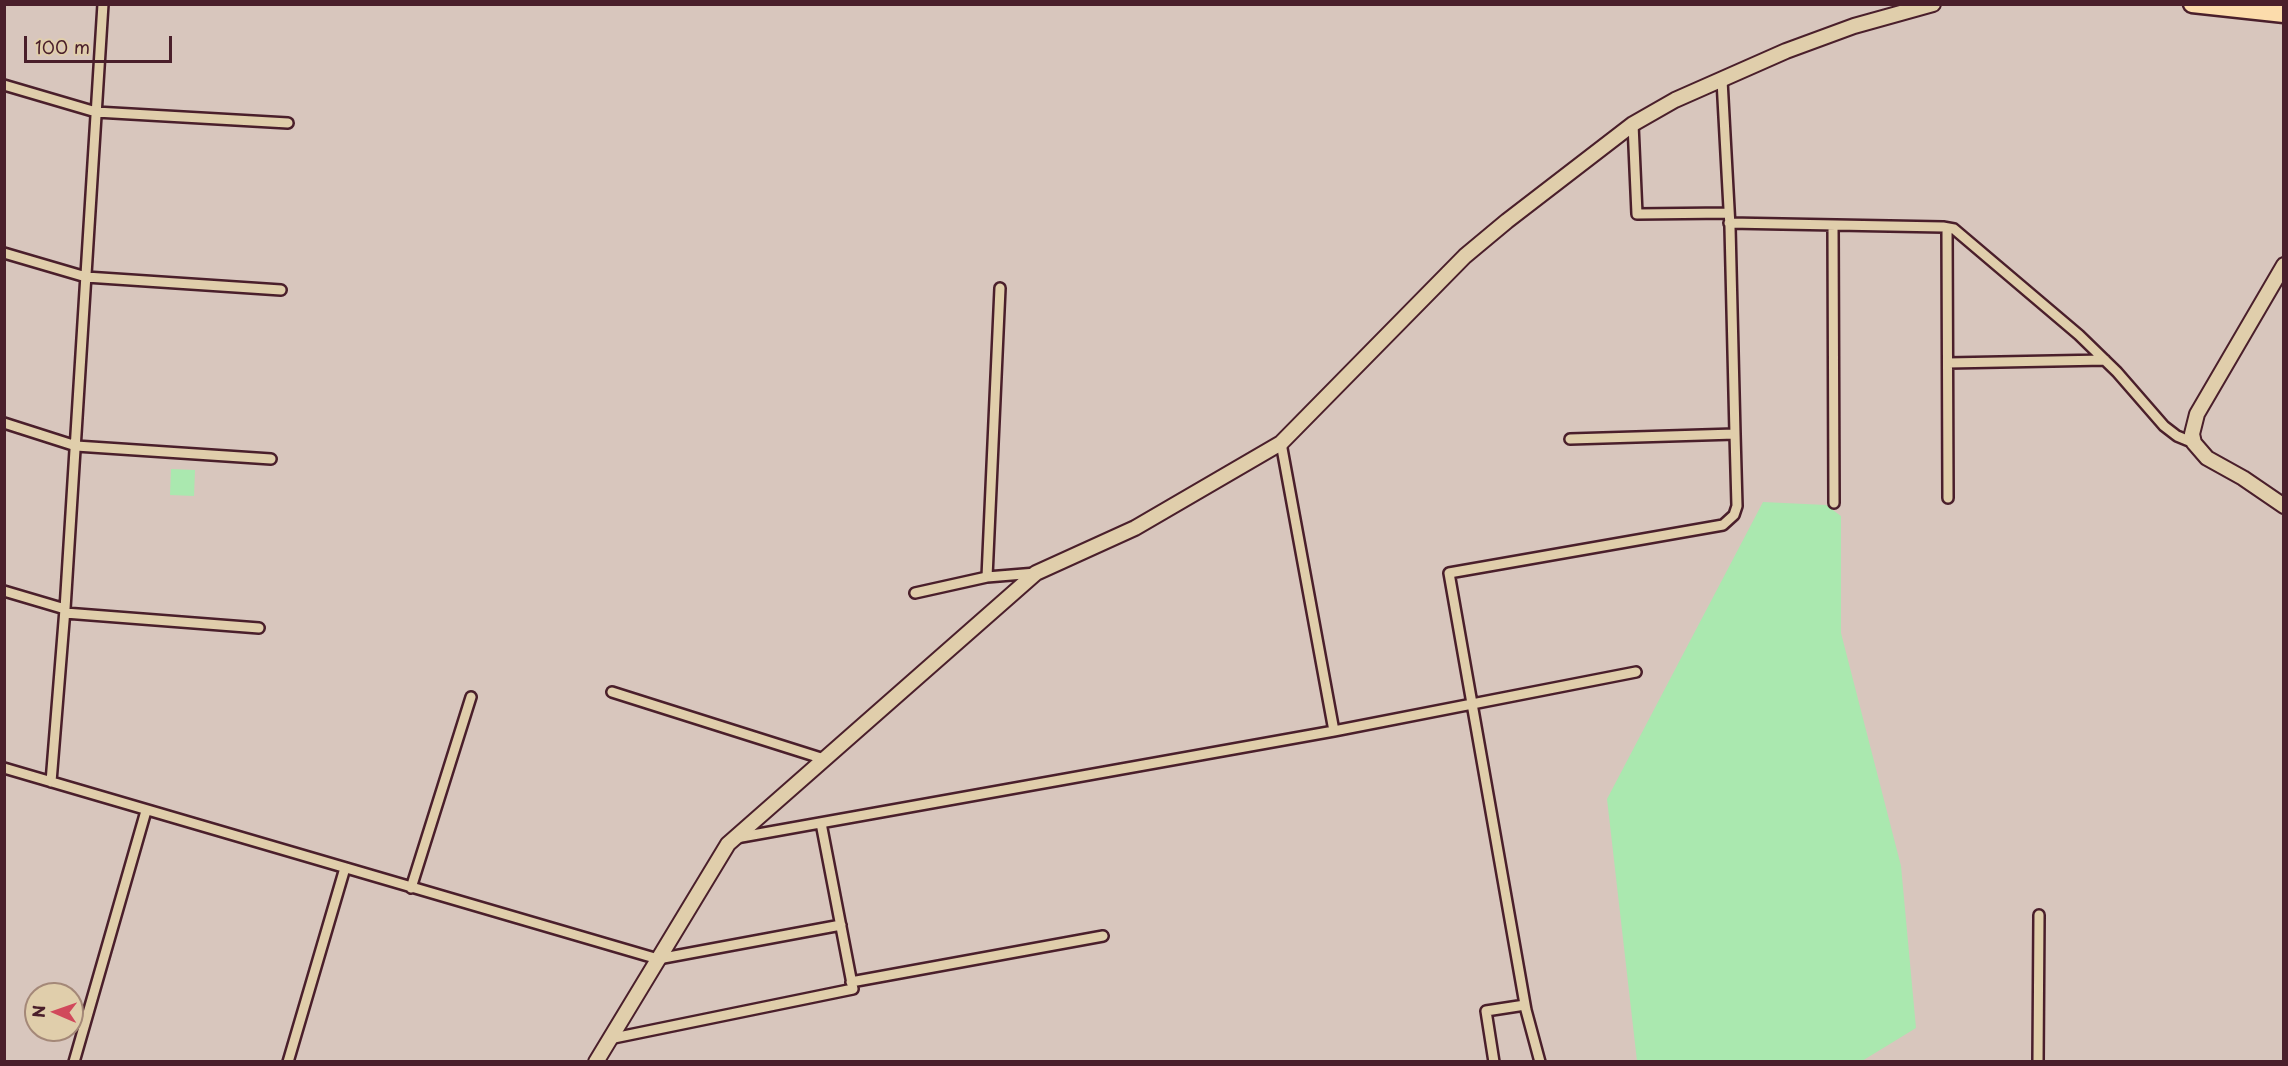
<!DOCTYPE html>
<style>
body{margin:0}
#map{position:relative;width:2288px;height:1066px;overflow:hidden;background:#d8c6bd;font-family:"Playpen Sans",sans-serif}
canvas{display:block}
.frame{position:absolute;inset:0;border:6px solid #4a1f2b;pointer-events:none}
.north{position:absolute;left:24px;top:982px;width:60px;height:60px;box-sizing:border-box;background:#e0ceab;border:2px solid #a48878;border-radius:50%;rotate:272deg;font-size:16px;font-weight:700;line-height:24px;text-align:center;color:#4a1f2b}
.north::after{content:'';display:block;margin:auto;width:21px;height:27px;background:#d1495b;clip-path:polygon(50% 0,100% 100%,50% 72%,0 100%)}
.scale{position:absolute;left:24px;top:36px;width:148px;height:27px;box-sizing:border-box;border:3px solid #4a1f2b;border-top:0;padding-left:8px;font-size:18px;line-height:21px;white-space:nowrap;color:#4a1f2b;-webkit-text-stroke:4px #e0ceab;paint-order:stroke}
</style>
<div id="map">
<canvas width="2288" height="1066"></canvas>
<div class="frame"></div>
<div class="north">N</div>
<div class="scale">100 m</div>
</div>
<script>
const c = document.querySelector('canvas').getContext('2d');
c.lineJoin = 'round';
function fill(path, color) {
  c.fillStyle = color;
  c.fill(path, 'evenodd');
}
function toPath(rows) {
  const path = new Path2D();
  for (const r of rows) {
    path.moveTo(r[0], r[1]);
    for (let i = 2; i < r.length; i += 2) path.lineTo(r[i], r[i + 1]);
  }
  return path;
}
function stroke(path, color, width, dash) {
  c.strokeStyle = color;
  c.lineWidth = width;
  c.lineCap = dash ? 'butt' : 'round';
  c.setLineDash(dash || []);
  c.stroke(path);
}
fill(toPath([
 [171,469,195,470,194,496,170,495],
 [1763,502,1826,505,1841,516,1841,633,1901,866,1916,1028,1862,1061,1637,1061,1607,799]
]), '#aae8af');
const street = toPath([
 [4,85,96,112,288,123],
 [1633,124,1637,214,1729,213],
 [1729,223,1943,227,1954,229,2079,335,2117,372,2164,426,2177,436,2194,443],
 [1833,225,1834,503],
 [1947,228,1948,498],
 [4,253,86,277,281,290],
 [1948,363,2105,360],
 [4,423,76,446,271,459],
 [1570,439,1735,434],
 [1281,443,1334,731],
 [987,577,1000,288],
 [4,591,65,609],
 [915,593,987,577,1036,573],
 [65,613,259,628],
 [612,692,824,759],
 [4,768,658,959,841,925],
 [51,782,65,609,103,4],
 [736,838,1334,731,1636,672],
 [411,888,471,697],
 [851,982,1103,936],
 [609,1039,853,989,821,823],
 [74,1062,146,811],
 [288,1062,345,868],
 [1494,1062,1486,1011,1525,1005],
 [1540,1062,1526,1010,1449,573,1723,525,1734,515,1737,506,1735,434,1730,227,1722,80],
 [2038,1062,2039,915]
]);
const secondary = toPath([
 [2284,265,2197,414,2192,434,2194,443,2207,458,2243,478,2284,506],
 [596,1062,728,844,1036,573,1135,528,1281,443,1465,256,1507,221,1633,124,1675,100,1786,51,1854,26,1933,4]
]);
const highway = toPath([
 [2192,4,2284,14]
]);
stroke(street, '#4a1f2b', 14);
stroke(secondary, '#4a1f2b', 18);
stroke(highway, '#4a1f2b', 21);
stroke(street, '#e0ceab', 9);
stroke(secondary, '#e0ceab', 14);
stroke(highway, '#fcdcac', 16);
</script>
